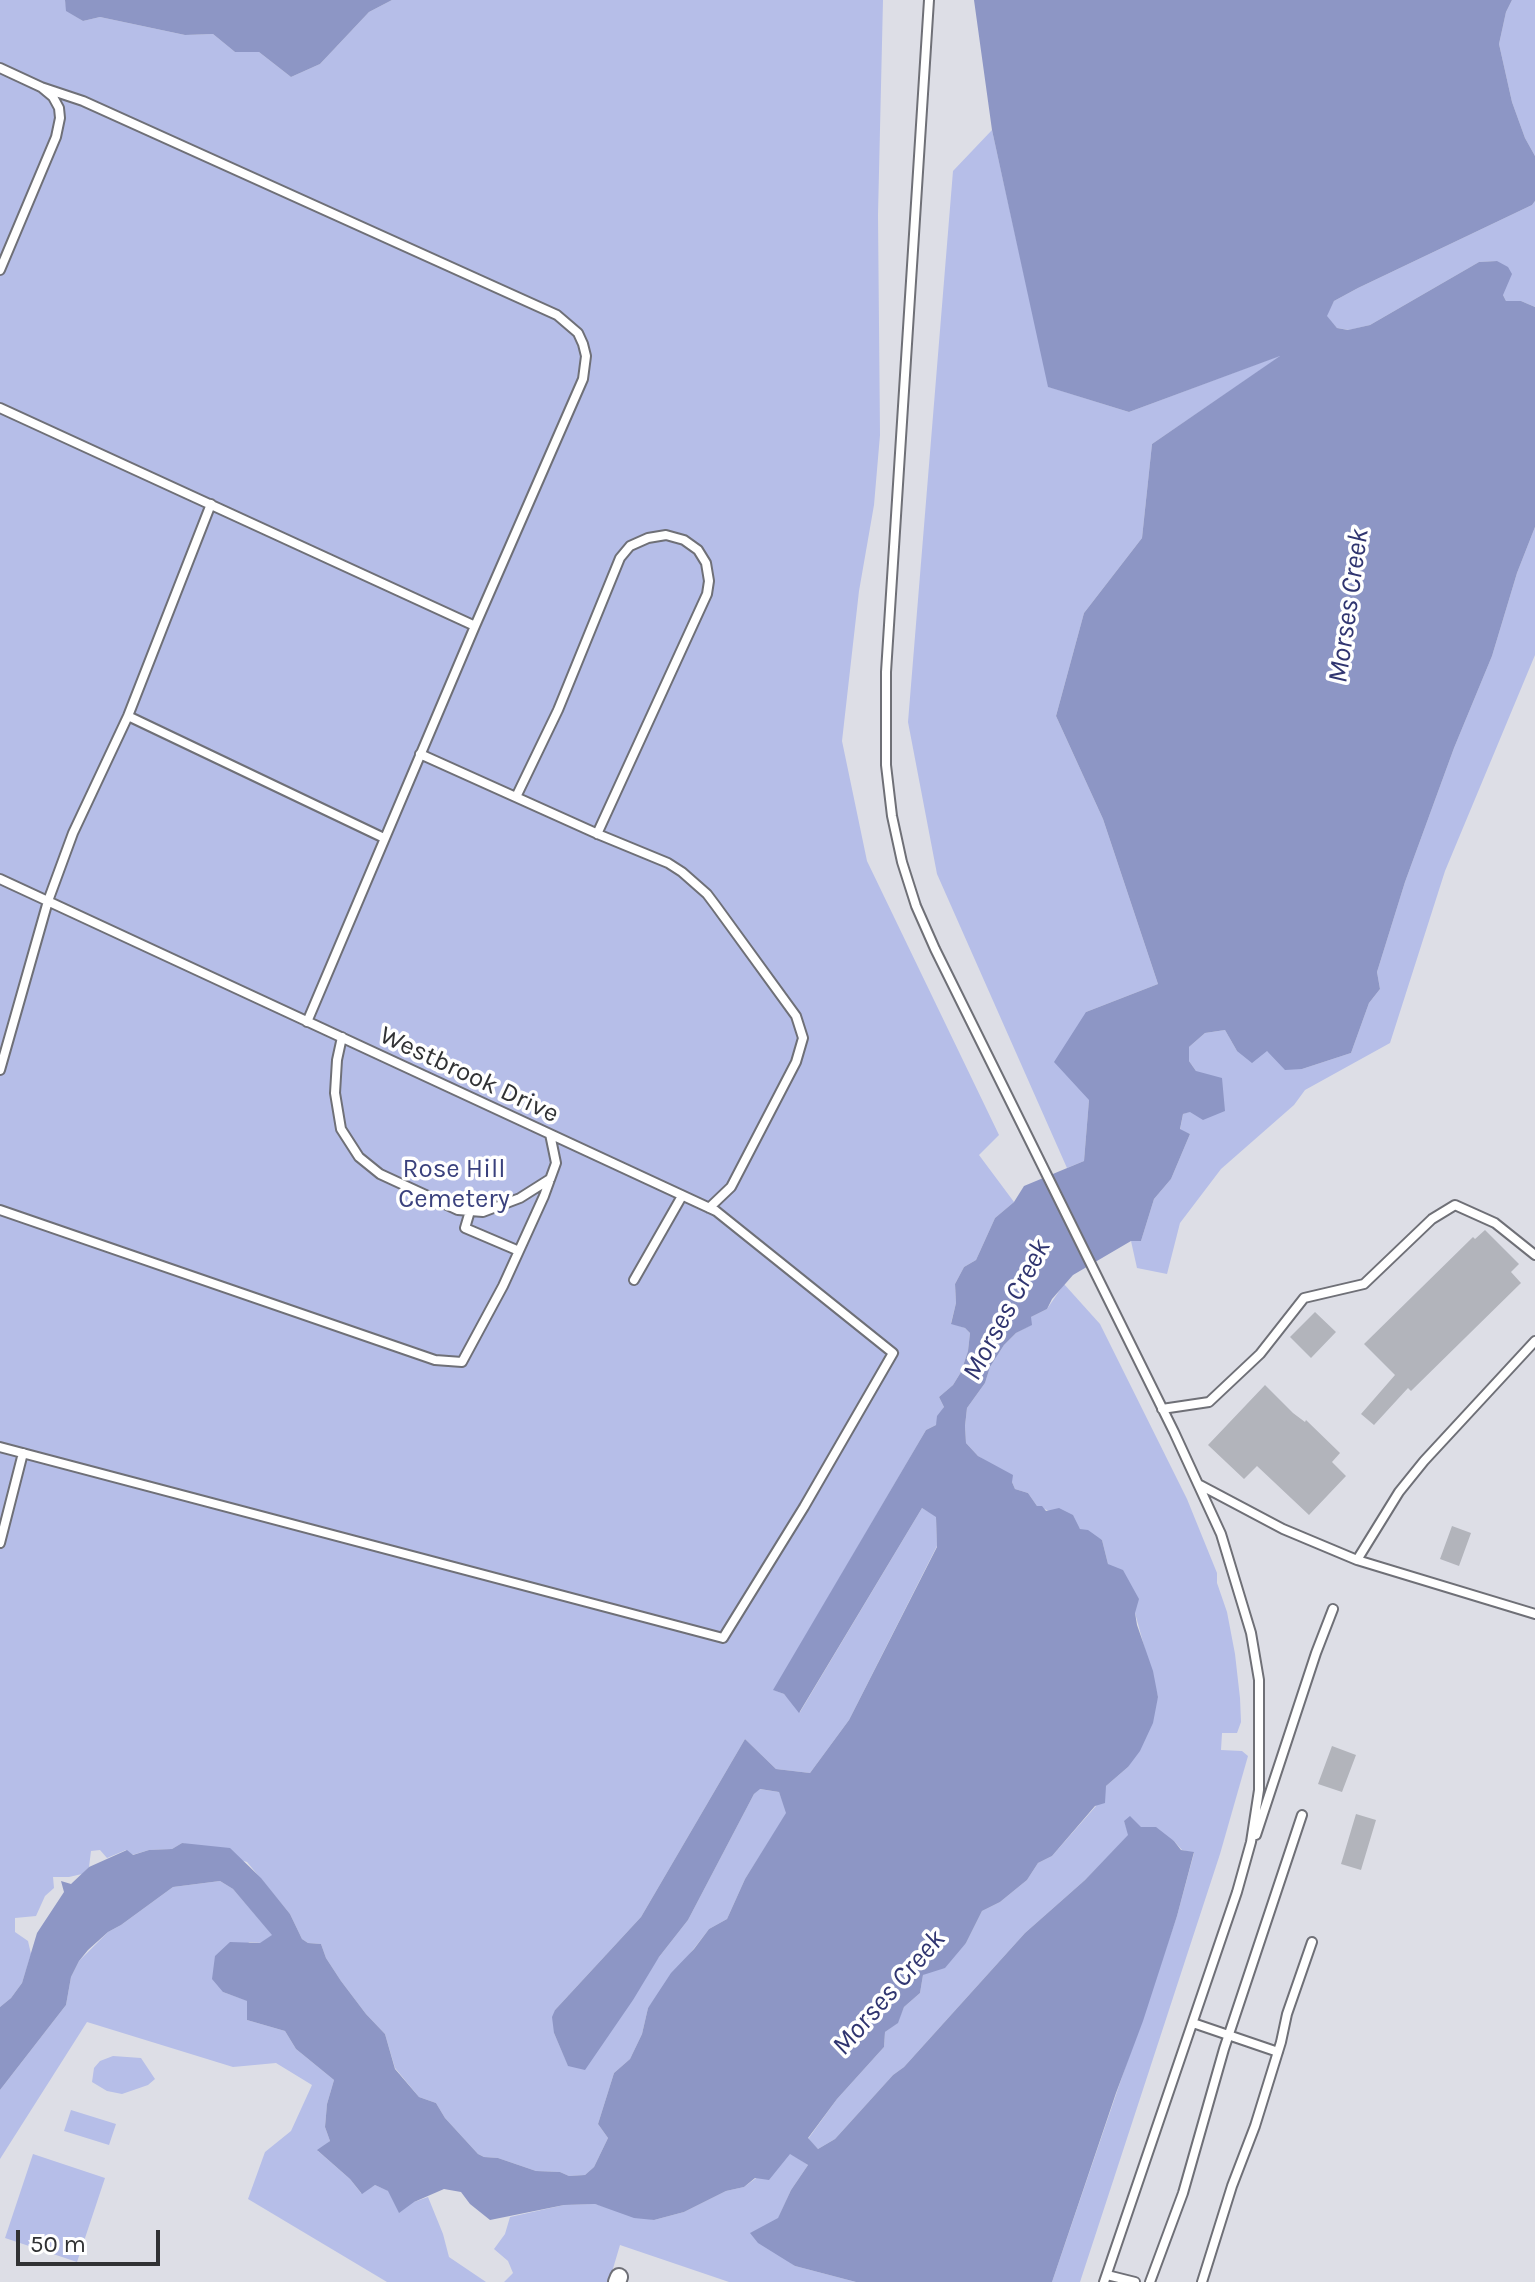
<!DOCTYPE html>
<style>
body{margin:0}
#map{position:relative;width:1535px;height:2282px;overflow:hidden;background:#dddee6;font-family:Karla,sans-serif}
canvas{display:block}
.scale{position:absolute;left:16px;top:2230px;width:144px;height:36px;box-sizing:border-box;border:4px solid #313234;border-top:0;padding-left:10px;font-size:24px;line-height:28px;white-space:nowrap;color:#313234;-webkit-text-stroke:6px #fff;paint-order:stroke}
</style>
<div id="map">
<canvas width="1535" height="2282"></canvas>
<div class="scale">50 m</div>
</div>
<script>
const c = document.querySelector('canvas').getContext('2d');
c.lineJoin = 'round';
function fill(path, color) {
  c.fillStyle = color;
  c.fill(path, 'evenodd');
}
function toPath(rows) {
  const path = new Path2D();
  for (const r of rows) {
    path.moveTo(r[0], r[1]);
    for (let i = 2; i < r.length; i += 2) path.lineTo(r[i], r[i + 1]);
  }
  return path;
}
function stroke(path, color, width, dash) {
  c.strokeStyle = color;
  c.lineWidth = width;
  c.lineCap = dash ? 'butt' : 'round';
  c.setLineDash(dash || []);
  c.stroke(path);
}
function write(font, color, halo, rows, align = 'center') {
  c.font = font + ' Karla,sans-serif';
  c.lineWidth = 7;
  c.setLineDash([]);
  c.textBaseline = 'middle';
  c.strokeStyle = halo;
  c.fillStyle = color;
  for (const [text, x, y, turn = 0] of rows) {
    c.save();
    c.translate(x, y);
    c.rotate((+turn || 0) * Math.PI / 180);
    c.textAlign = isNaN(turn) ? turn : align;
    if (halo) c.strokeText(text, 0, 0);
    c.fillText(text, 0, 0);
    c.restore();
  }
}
fill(toPath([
 [0,0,65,0,67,11,83,21,100,17,185,35,213,34,235,52,259,52,291,77,320,64,369,12,392,0,883,0,878,215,880,435,874,505,859,591,842,741,867,861,999,1135,979,1155,1014,1202,995,1218,976,1260,964,1267,955,1284,956,1303,951,1323,965,1328,970,1333,968,1351,961,1372,953,1385,939,1397,944,1407,936,1425,926,1430,774,1690,784,1694,800,1712,922,1508,936,1516,937,1546,849,1720,810,1773,776,1769,745,1739,641,1917,555,2010,554,2033,568,2065,659,1957,688,1920,754,1794,759,1789,779,1792,787,1813,745,1879,727,1919,709,1929,648,2008,642,2034,630,2059,614,2073,598,2124,608,2138,594,2167,585,2175,569,2176,560,2172,536,2171,498,2158,484,2157,478,2154,445,2118,436,2103,419,2097,395,2068,385,2034,366,2014,341,1981,326,1958,321,1944,308,1943,302,1939,290,1914,247,1862,182,1843,172,1849,149,1850,132,1855,126,1850,107,1858,100,1850,91,1851,89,1867,82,1874,69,1877,53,1877,54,1888,45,1896,36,1916,15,1918,15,1932,28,1941,31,1954,22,1983,11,1998,0,2007],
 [1512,0,1535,0,1535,156,1525,138,1512,102,1499,44,1506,12],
 [992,130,1049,387,1129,412,1284,354,1152,444,1142,538,1084,613,1056,716,1103,819,1158,984,1086,1012,1089,1100,1084,1161,1067,1168,937,874,908,722,953,171],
 [1535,201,1535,307,1521,301,1506,301,1503,295,1497,261,1479,262,1370,325,1349,330,1337,328,1326,316,1334,301,1358,288,1532,205],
 [1535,527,1535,655,1445,871,1390,1043,1305,1090,1294,1105,1221,1169,1180,1223,1167,1274,1137,1268,1131,1241,1141,1241,1154,1199,1171,1179,1190,1134,1180,1130,1183,1114,1189,1112,1196,1071,1189,1061,1189,1047,1205,1033,1225,1030,1237,1051,1267,1051,1302,1069,1351,1053,1369,1003,1380,989,1377,972,1405,882,1454,748,1492,656,1517,573],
 [1064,1284,1100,1324,1187,1499,1217,1573,1217,1583,1227,1612,1235,1654,1240,1698,1241,1722,1237,1733,1222,1733,1221,1750,1242,1751,1248,1756,1220,1854,1080,2282,1052,2282,1177,1916,1194,1853,1182,1850,1174,1841,1124,1821,1129,1835,1085,1880,1025,1933,904,2067,893,2075,835,2139,818,2149,808,2139,837,2099,884,2047,885,2032,897,2023,904,2007,920,1993,923,1975,966,1943,982,1911,1000,1902,1027,1880,1038,1863,1052,1856,1096,1806,1106,1786,1128,1767,1158,1697,1135,1613,1108,1564,1102,1540,1080,1529,1074,1521,1037,1506,1028,1493,1015,1489,1012,1482,994,1466,978,1456,966,1443,965,1426,967,1408,985,1383,990,1367,1004,1345,1016,1333,1031,1325,1031,1317,1047,1309],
 [220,1881,233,1889,273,1935,261,1943,249,1942,223,1992,248,2001,247,2020,285,2031,296,2049,334,2080,327,2104,325,2127,330,2141,318,2151,350,2179,361,2193,375,2185,414,2202,428,2197,443,2234,449,2257,486,2282,387,2282,248,2199,265,2152,291,2131,312,2085,276,2063,233,2067,87,2022,0,2159,0,2090,66,2005,71,1977,79,1961,108,1932,121,1925,173,1887],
 [113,2056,141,2058,155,2079,148,2085,122,2094,107,2091,92,2082,94,2068,100,2061],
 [71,2110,116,2124,109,2145,64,2131],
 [790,2153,808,2165,791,2190,778,2219,751,2233,795,2266,856,2282,729,2282,620,2245,609,2282,504,2282,513,2273,508,2261,494,2249,505,2234,510,2217,564,2205,595,2204,654,2220,684,2212,726,2191,744,2187],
 [33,2154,105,2178,77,2262,5,2238]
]), '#b6bee8');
fill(toPath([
 [65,0,392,0,369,12,320,64,291,77,259,52,235,52,213,34,185,35,100,17,83,21,66,11],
 [974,0,1512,0,1506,12,1499,44,1512,102,1525,138,1535,156,1535,201,1532,205,1358,288,1334,301,1327,316,1337,328,1348,330,1370,325,1479,262,1497,261,1508,267,1512,274,1503,295,1506,301,1521,301,1535,307,1535,527,1517,573,1492,656,1454,748,1405,882,1377,972,1380,989,1369,1003,1351,1053,1302,1069,1285,1070,1267,1051,1252,1063,1237,1051,1225,1030,1205,1033,1189,1047,1189,1061,1196,1071,1222,1078,1225,1111,1203,1120,1190,1112,1183,1114,1180,1129,1190,1134,1171,1179,1154,1199,1141,1241,1131,1241,1073,1275,1052,1299,1047,1309,1031,1317,1032,1325,1016,1333,1004,1345,990,1367,985,1383,967,1408,965,1426,966,1443,978,1456,1013,1475,1012,1482,1015,1489,1028,1493,1037,1506,1042,1506,1046,1511,1059,1508,1073,1515,1080,1529,1088,1530,1102,1540,1108,1564,1123,1570,1139,1599,1135,1613,1137,1625,1153,1671,1158,1697,1153,1723,1140,1751,1128,1767,1106,1786,1105,1803,1095,1806,1052,1856,1038,1863,1027,1880,1000,1902,982,1911,966,1943,945,1968,923,1975,920,1993,904,2007,898,2023,885,2032,884,2047,837,2099,808,2138,818,2149,835,2139,893,2075,904,2067,1025,1933,1085,1880,1128,1835,1124,1821,1130,1816,1141,1827,1156,1827,1174,1841,1181,1850,1194,1852,1177,1916,1143,2021,1116,2093,1052,2282,856,2282,795,2266,758,2243,750,2233,778,2218,791,2190,808,2165,790,2154,769,2180,755,2178,744,2187,726,2191,684,2212,654,2220,634,2218,595,2204,564,2205,490,2220,470,2204,461,2192,444,2189,414,2202,399,2213,388,2191,375,2185,362,2194,350,2179,317,2150,330,2141,325,2127,327,2104,334,2080,296,2049,285,2031,247,2020,247,2001,223,1992,212,1979,215,1956,230,1942,260,1943,272,1935,233,1889,220,1881,173,1887,121,1925,108,1932,88,1950,79,1961,71,1977,66,2005,0,2090,0,2007,11,1998,22,1983,37,1933,64,1892,61,1881,71,1884,89,1867,127,1850,133,1855,149,1850,172,1849,182,1843,230,1848,261,1878,290,1914,302,1939,308,1943,321,1944,326,1958,341,1981,366,2014,385,2034,395,2069,419,2097,436,2103,445,2118,478,2154,484,2157,498,2158,536,2171,560,2172,569,2176,585,2175,594,2167,608,2138,598,2124,614,2073,630,2059,642,2034,648,2008,671,1973,694,1949,709,1929,727,1919,745,1879,786,1813,779,1792,760,1789,754,1794,688,1920,659,1957,633,2000,585,2070,568,2066,554,2033,552,2017,555,2010,641,1917,745,1739,776,1769,810,1773,849,1720,937,1547,936,1517,922,1508,799,1713,784,1694,773,1690,926,1430,936,1425,937,1416,944,1407,939,1397,953,1385,961,1372,968,1351,970,1333,965,1328,951,1324,956,1303,955,1284,964,1267,976,1260,995,1218,1014,1202,1024,1186,1084,1161,1089,1100,1054,1062,1086,1012,1158,984,1103,819,1056,716,1084,613,1142,538,1152,444,1280,356,1129,412,1048,387,992,130]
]), '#8d96c5');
fill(toPath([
 [1485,1230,1519,1264,1511,1272,1521,1283,1411,1391,1408,1388,1374,1425,1361,1414,1395,1375,1364,1344,1473,1237,1475,1239],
 [1315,1312,1336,1332,1311,1358,1290,1337],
 [1265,1385,1293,1413,1305,1422,1306,1420,1340,1453,1332,1462,1346,1476,1309,1515,1257,1466,1244,1479,1208,1445],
 [1452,1526,1471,1533,1459,1566,1440,1559],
 [1332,1746,1356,1755,1342,1792,1318,1784],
 [1356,1814,1376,1820,1361,1870,1341,1864]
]), '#b2b4bb');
const lane = toPath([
 [929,0,886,672,886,765,892,816,902,862,916,906,935,949,1174,1432,1221,1534,1251,1633,1259,1680,1259,1790,1251,1842,1237,1892,1104,2282],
 [0,68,41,87,53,97,59,108,60,118,56,137,0,270],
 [41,87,83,101,557,315,578,333,583,344,586,356,583,379,475,626,307,1022],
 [0,408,475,626],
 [128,716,384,838],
 [420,754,600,835,668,863,682,872,707,894,716,906,796,1016,803,1038,796,1062,731,1187,709,1208],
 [516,797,558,710,620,558,630,546,648,538,666,535,684,540,698,550,706,563,709,581,707,594,597,834],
 [0,879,716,1211,893,1353,804,1507,723,1638,0,1447],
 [342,1037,337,1060,335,1093,341,1129,359,1157,380,1174,458,1210,483,1212,520,1198,550,1179],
 [0,1070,48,901,73,833,128,716,211,504],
 [0,1210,435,1360,462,1362,503,1286,544,1196,556,1163,550,1134],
 [470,1211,465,1228,519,1251],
 [634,1280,682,1196],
 [1162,1409,1209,1402,1260,1354,1304,1298,1364,1284,1432,1219,1455,1205,1495,1223,1535,1255],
 [1200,1485,1283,1529,1357,1560,1535,1614],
 [0,1543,23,1453],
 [1357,1560,1399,1492,1424,1461,1535,1341],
 [1256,1835,1316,1653,1333,1609],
 [1193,2023,1278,2052],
 [1107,2275,1135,2282],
 [1150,2282,1183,2193,1224,2049,1302,1815],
 [1202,2282,1232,2186,1255,2126,1281,2042,1287,2014,1312,1942]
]);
const street = toPath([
 [617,2282,619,2277]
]);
stroke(lane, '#6f7077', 12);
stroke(street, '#6f7077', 20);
stroke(lane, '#fff', 8);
stroke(street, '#fff', 16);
write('26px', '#313234', '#fff', [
 ["Westbrook Drive",469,1075,25]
]);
write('26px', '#3a417d', '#fff', [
 ["Rose Hill",454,1170],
 ["Cemetery",454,1200]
]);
write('italic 28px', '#303570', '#fff', [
 ["Morses Creek",1349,606,-82],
 ["Morses Creek",1007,1310,-62],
 ["Morses Creek",889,1993,-49]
]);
</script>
